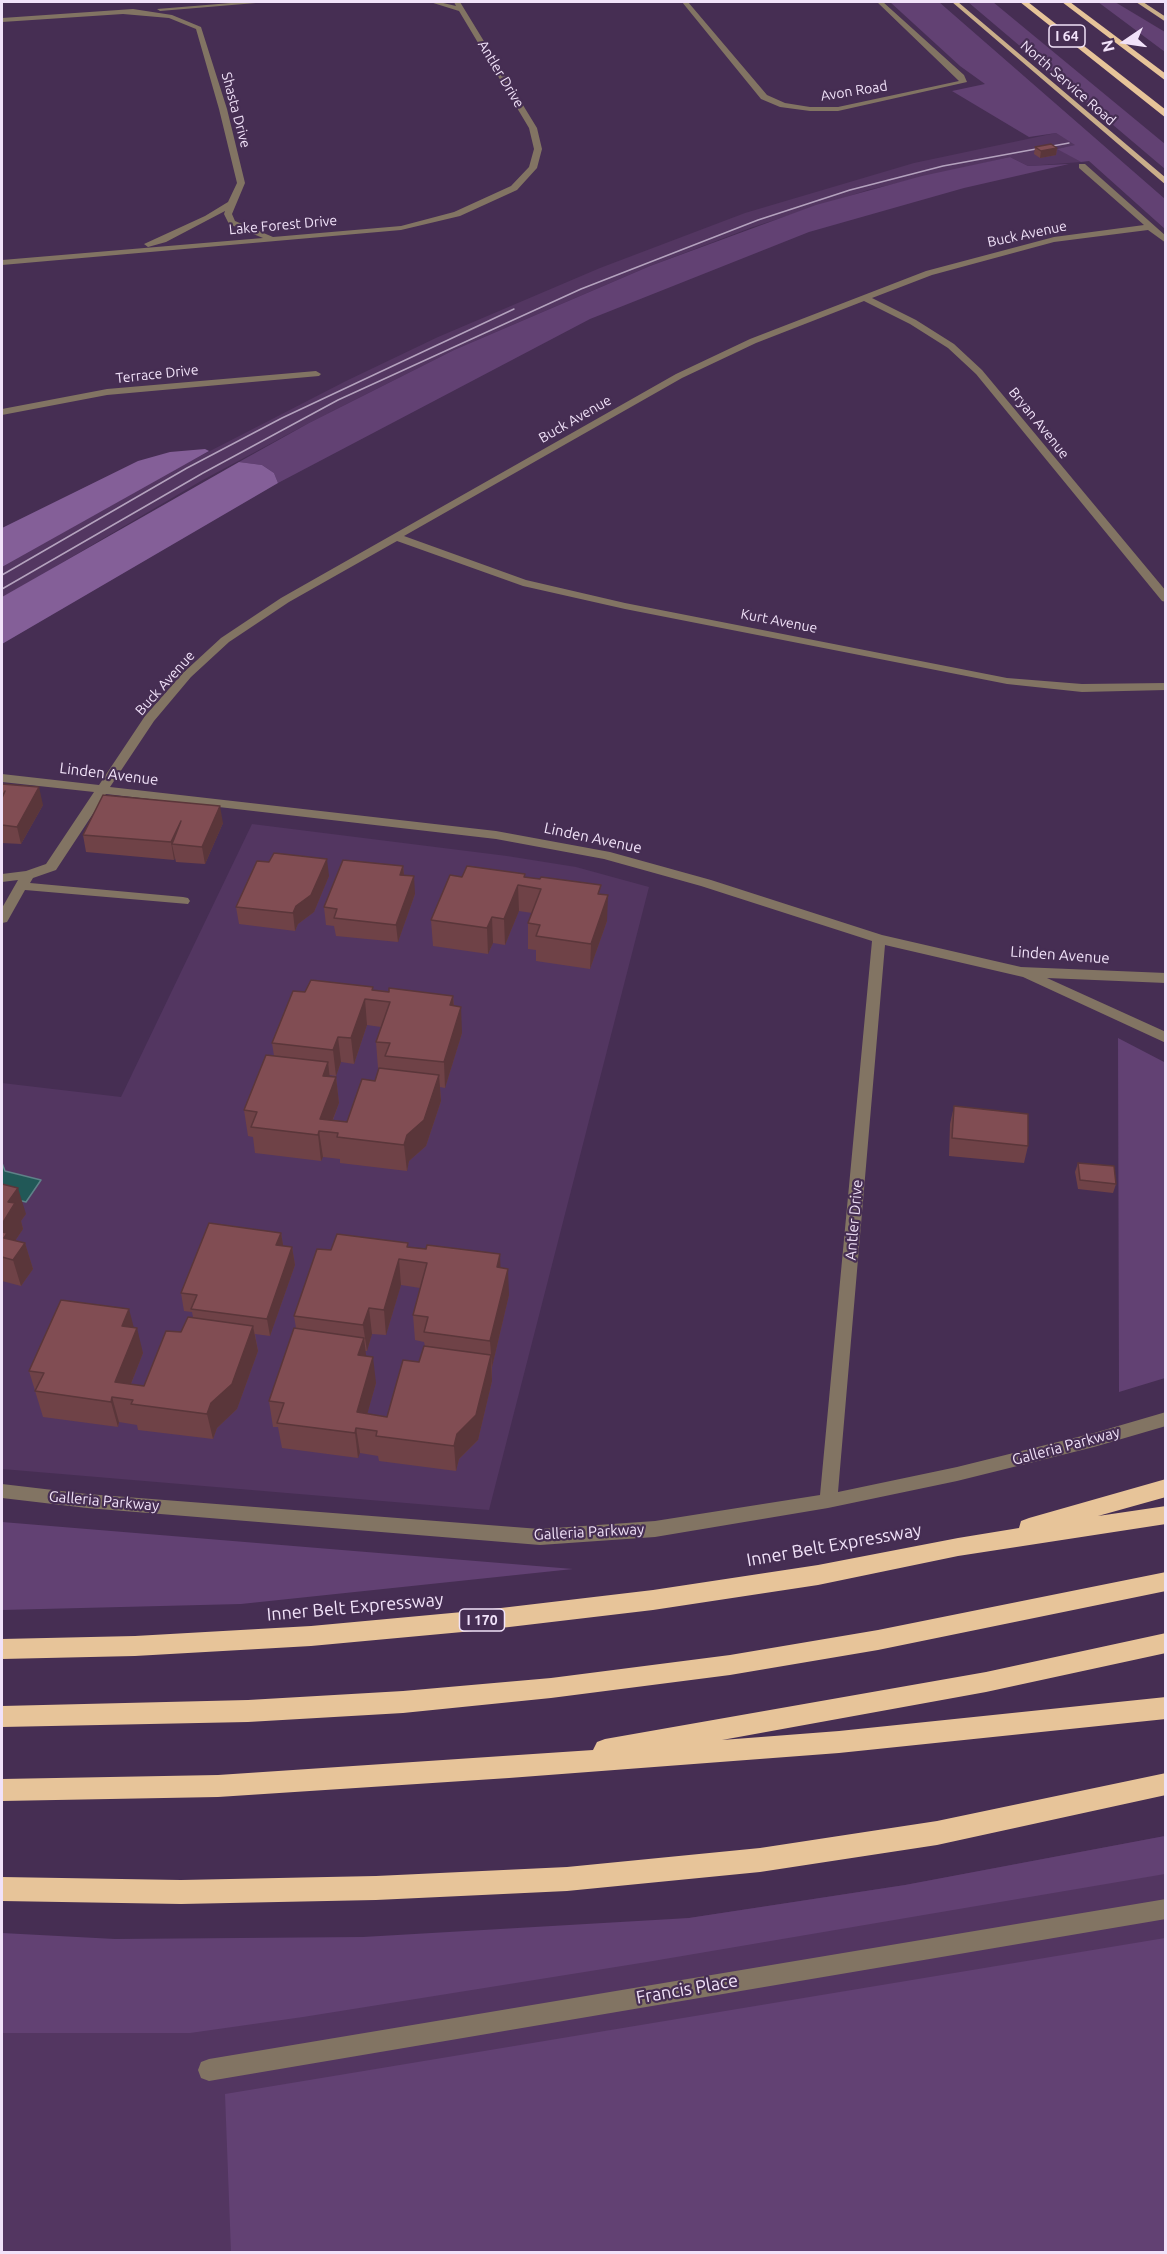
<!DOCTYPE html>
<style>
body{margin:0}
#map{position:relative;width:1167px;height:2254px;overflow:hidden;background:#462e53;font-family:Ubuntu,sans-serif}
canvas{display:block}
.frame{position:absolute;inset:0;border:3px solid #f1e2f9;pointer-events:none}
.north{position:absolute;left:1095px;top:12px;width:60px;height:60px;-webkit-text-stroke:4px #462e53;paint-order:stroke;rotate:257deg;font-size:16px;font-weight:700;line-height:24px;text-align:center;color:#f1e2f9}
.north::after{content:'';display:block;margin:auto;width:21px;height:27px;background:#f1e2f9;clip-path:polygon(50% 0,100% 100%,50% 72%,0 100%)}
</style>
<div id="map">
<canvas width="1167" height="2254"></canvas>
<div class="frame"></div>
<div class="north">N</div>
</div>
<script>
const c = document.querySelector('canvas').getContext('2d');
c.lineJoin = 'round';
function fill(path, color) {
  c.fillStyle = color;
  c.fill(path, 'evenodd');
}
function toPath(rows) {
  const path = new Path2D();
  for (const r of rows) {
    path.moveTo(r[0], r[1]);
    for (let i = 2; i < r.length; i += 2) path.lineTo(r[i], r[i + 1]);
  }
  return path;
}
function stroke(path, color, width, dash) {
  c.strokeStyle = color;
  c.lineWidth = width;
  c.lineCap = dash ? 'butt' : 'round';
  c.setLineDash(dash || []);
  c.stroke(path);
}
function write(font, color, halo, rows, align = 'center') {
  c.font = font + ' Ubuntu,sans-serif';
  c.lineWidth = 4.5;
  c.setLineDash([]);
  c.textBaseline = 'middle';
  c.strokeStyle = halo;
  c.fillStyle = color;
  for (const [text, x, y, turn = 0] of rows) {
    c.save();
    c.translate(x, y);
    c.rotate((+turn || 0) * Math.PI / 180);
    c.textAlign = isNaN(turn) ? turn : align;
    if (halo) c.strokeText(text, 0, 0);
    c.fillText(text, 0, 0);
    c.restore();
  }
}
fill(toPath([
 [1056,133,1076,145,1058,149,1081,162,1028,166,1010,157,868,190,753,227,650,266,454,350,309,423,201,481,2,598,2,567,177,468,346,381,438,337,600,268,745,213,914,163],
 [252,824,507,856,576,867,649,887,489,1510,2,1469,2,1083,121,1097],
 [1165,1836,1165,2252,2,2252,2,1986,689,1918,905,1885]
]), '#533661');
fill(toPath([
 [890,2,939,2,1165,199,1165,229,1089,161,1081,162,1057,149,1075,145,1056,133,1029,137,952,91,985,84,960,66],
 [968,2,993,2,1165,144,1165,169],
 [1098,2,1115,2,1165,32,1165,52],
 [1010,157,1028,166,1069,164,964,188,809,232,590,319,278,483,274,473,262,465,239,462,309,423,454,350,650,266,816,205,922,176],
 [1118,1038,1166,1063,1165,1378,1119,1392],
 [2,1522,573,1569,241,1604,2,1610],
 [1165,1836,1165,1874,647,1962,303,2017,190,2033,2,2033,2,1933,115,1939,363,1937,689,1918,905,1885],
 [1165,1938,1165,2252,231,2252,225,2094]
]), '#624173');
fill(toPath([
 [205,449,209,451,2,567,2,528,138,461,170,452],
 [239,462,262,465,274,473,278,483,2,644,2,597]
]), '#845f98');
const water = toPath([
 [2,1163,5,1171,41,1180,26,1202,2,1196,2,1163]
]);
fill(water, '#215857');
stroke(water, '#5f8188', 1.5);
fill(toPath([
 [243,2,268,2,160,11,157,9,243,2],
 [430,2,439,2,456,6,454,2,460,2,537,128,542,149,537,168,517,190,460,216,401,230,2,265,2,260,263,238,229,224,224,214,225,211,166,242,148,247,144,244,205,216,228,202,237,183,219,109,196,29,169,18,123,14,2,22,2,18,133,9,172,15,201,27,227,109,245,183,232,214,235,221,273,237,401,226,454,212,511,186,529,167,534,149,529,128,459,11,430,2],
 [682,2,688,2,767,95,785,103,810,107,838,107,959,81,877,2,883,2,964,75,967,82,838,111,810,111,780,107,761,99,682,2],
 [1079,164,1085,164,1166,236,1166,243,1148,230,1054,242,932,275,872,298,916,320,954,344,982,370,1166,591,1166,602,1162,601,976,374,948,348,910,324,864,301,756,343,682,378,404,536,526,580,625,603,1007,678,1082,684,1166,683,1166,690,1082,692,1007,684,625,609,523,586,397,541,289,602,229,642,191,677,154,721,110,787,496,831,610,852,711,880,882,935,1021,967,1166,973,1166,983,1047,978,1166,1032,1166,1043,1023,977,885,945,838,1492,957,1467,1094,1433,1166,1412,1166,1426,1094,1447,957,1481,828,1508,655,1537,540,1545,87,1508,2,1498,2,1484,87,1494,540,1529,655,1521,820,1495,872,941,701,886,604,859,496,839,106,794,56,870,33,878,30,883,183,897,188,898,190,901,188,904,25,890,7,922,2,923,2,908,18,880,2,882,2,874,26,871,46,864,94,792,2,782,2,774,99,785,145,716,183,673,221,638,281,598,676,374,750,339,926,271,1054,237,1144,225,1079,168,1079,164],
 [316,371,321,374,319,376,107,395,2,415,2,409,107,389,316,371],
 [1166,1899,1166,1919,209,2081,201,2078,198,2070,201,2062,209,2059,1166,1899]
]), '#827463');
fill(toPath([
 [952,2,958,2,1166,178,1166,185,952,2],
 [1136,2,1143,2,1166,17,1166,22,1136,2]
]), '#caae8a');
fill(toPath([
 [1020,2,1028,2,1166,110,1166,118,1020,2],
 [1062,2,1070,2,1166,74,1166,81,1062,2],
 [1166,1479,1166,1497,1098,1516,1166,1506,1166,1524,958,1556,818,1585,653,1610,484,1630,311,1646,135,1656,2,1659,2,1639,135,1636,311,1626,484,1610,653,1590,818,1565,958,1538,1019,1528,1021,1521,1029,1518,1166,1479],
 [1166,1572,1166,1591,878,1650,730,1675,551,1698,403,1713,248,1722,2,1727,2,1706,248,1700,403,1691,551,1678,730,1655,878,1630,1166,1572],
 [1166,1633,1166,1653,986,1692,722,1740,839,1731,1166,1697,1166,1719,839,1753,509,1778,218,1797,2,1801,2,1779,218,1775,593,1750,597,1742,605,1739,986,1672,1166,1633],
 [1166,1773,1166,1795,937,1845,760,1872,567,1891,376,1900,181,1904,2,1901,2,1877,181,1880,376,1876,567,1867,760,1848,937,1821,1166,1773]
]), '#e7c499');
stroke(toPath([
 [2,575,187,468,282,418,514,309],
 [2,589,203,473,338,400,581,289,758,220,850,190,943,166,1069,143]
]), '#b4a2be', 1.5);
fill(toPath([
 [1035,147,1057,148,1056,155,1040,158,1034,154],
 [2,784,43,805,21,844,2,843],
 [223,823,205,864,176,862,175,858,174,860,86,852,83,835],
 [403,866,404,875,415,894,398,942,336,936,334,926,326,925,324,907],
 [525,874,525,877,601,894,607,921,590,969,536,961,536,950,528,949,528,923,532,913,519,911,505,945,493,943,488,954,433,946,431,920],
 [329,876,314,912,298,924,295,931,239,924,236,907],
 [373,990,453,996,454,1006,462,1033,445,1088,440,1087,441,1101,426,1146,409,1161,407,1171,340,1163,340,1159,323,1157,321,1161,255,1153,253,1137,248,1136,244,1110,274,1056,272,1043,305,992],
 [367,1025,381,1027,376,1042,378,1068,387,1069,375,1081,347,1122,333,1120,339,1103,336,1077,329,1076,329,1075,336,1076,341,1062,354,1064],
 [954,1106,1028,1146,1024,1163,949,1156,950,1124],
 [1078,1163,1116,1184,1113,1193,1078,1189,1075,1172],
 [2,1184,26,1214,21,1221,23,1229,15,1241,25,1243,33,1269,21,1286,2,1281],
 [281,1233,283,1246,292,1247,295,1265,270,1336,255,1334,258,1351,237,1409,217,1428,213,1439,138,1430,137,1425,119,1422,118,1427,43,1417,29,1371,134,1327,143,1353,131,1384,144,1386,193,1317,192,1312,184,1311,181,1293],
 [408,1243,408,1247,426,1249,500,1254,500,1268,509,1295,492,1367,492,1381,478,1440,459,1459,456,1471,379,1461,378,1456,360,1453,358,1458,282,1448,278,1427,273,1427,269,1401,296,1328,294,1316,331,1250],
 [401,1285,420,1288,413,1315,415,1340,424,1342,425,1346,419,1362,387,1417,367,1414,376,1383,366,1356,365,1351,367,1351,372,1334,386,1335]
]), '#6f4247');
fill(toPath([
 [1057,148,1056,155,1040,158,1041,151],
 [39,787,43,805,21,844,17,827],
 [220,806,223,823,205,864,202,847],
 [181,821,172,844,175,858,174,860,171,842],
 [327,859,329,876,314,912,298,924,295,931,293,913,296,906],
 [403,866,405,884,400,875],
 [414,876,415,894,398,942,396,925],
 [518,885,519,911,505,945,504,919],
 [608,895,607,921,590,969,591,944],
 [492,917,493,943,488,954,487,928],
 [453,996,455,1022,450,1005],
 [365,999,367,1025,354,1064,351,1038],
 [461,1007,462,1033,445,1088,444,1062],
 [338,1037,341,1062,336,1076,333,1050],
 [328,1062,331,1088,323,1076],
 [439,1075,441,1101,426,1146,409,1161,407,1171,404,1145,407,1135],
 [336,1077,339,1103,328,1132,320,1119],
 [319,1131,323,1157,321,1161,318,1135],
 [18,1188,26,1214,21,1221,23,1229,11,1247,25,1243,33,1269,21,1286,13,1260,2,1246,2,1224,8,1202],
 [281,1233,284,1250,276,1245],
 [292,1247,295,1265,270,1336,267,1319],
 [500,1254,501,1280,497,1267],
 [399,1259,401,1285,386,1335,384,1310],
 [508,1269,509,1295,492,1367,490,1341],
 [369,1308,372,1334,367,1351,363,1325],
 [129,1309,135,1332,137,1328,143,1353,125,1399,115,1382,122,1326],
 [253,1326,258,1351,237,1409,217,1428,213,1439,207,1414,211,1403],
 [364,1338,367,1363,358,1355],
 [491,1355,492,1381,478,1440,459,1459,456,1471,454,1446,457,1434],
 [373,1357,376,1383,363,1429,357,1412],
 [112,1397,119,1422,118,1427,111,1402],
 [356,1428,360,1453,358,1458,355,1433]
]), '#5a363a');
const building = toPath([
 [1051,144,1057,148,1041,151,1035,147,1051,144],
 [2,784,39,787,17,827,2,825,2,798,5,791,2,797,2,784],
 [103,795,220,806,202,847,172,844,181,821,171,842,83,835,103,795],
 [274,853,327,859,311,895,296,906,293,913,236,907,257,861,269,862,274,853],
 [343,860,403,866,400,875,414,876,396,925,334,918,337,909,324,907,343,860],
 [467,866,525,874,524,877,540,879,541,877,601,885,598,894,608,895,591,944,536,936,540,925,528,923,541,889,518,885,504,919,492,917,487,928,431,920,450,875,462,877,467,866],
 [311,980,373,987,372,990,389,992,389,988,453,996,450,1005,461,1007,444,1062,385,1056,390,1043,376,1042,390,1002,365,999,351,1038,338,1037,333,1050,272,1043,293,991,305,992,311,980],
 [266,1055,328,1062,323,1076,336,1077,320,1119,347,1122,362,1079,375,1081,379,1068,439,1075,424,1120,407,1135,404,1145,337,1137,338,1133,319,1131,318,1135,251,1127,257,1112,244,1110,266,1055],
 [954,1106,1028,1114,1028,1146,952,1138,954,1106],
 [1078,1163,1114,1166,1116,1184,1080,1180,1078,1163],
 [2,1184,18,1188,8,1202,15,1203,2,1224,2,1184],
 [209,1223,281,1233,276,1245,292,1247,267,1319,191,1309,197,1295,181,1293,209,1223],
 [2,1232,7,1233,4,1238,25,1243,13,1260,2,1257,2,1232],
 [337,1234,408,1243,407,1247,426,1249,427,1245,500,1254,497,1267,508,1269,490,1341,424,1332,428,1317,413,1315,427,1263,399,1259,384,1310,369,1308,363,1325,294,1316,317,1249,331,1250,337,1234],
 [61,1300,129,1309,122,1326,137,1328,115,1382,144,1386,166,1331,181,1332,188,1317,253,1326,232,1384,211,1403,207,1414,131,1404,133,1400,112,1397,111,1402,35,1391,44,1373,29,1371,61,1300],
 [294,1328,364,1338,358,1355,373,1357,357,1412,387,1417,403,1360,419,1362,424,1346,491,1355,476,1415,457,1434,454,1446,376,1436,377,1431,356,1428,355,1433,277,1423,284,1403,269,1401,294,1328]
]);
fill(building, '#814d53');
stroke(building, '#5a363a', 1.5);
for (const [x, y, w] of [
 [1067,36,36],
 [482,1620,45]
]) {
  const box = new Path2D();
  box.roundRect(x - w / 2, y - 11, w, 22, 4.5);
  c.fillStyle = '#462e53';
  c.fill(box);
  stroke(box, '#f1e2f9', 1.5);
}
write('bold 14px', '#f1e2f9', null, [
 ["I 64",1067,36],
 ["I 170",482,1620]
]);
write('14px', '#f1e2f9', '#462e53', [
 ["Antler Drive",501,74,59],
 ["North Service Road",1068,83,41],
 ["Avon Road",854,91,-9],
 ["Shasta Drive",236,110,75],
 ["Lake Forest Drive",283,225,-5],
 ["Buck Avenue",1027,234,-12],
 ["Terrace Drive",157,374,-6],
 ["Buck Avenue",575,419,-30],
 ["Bryan Avenue",1039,423,51],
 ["Kurt Avenue",779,621,11],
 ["Buck Avenue",165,683,-48]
]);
write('15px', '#f1e2f9', '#462e53', [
 ["Linden Avenue",109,774,7],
 ["Linden Avenue",593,838,12],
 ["Linden Avenue",1060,955,4],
 ["Antler Drive",854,1220,-85],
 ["Galleria Parkway",1066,1446,-15],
 ["Galleria Parkway",104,1501,5],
 ["Galleria Parkway",589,1532,-3]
]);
write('18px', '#f1e2f9', '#462e53', [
 ["Inner Belt Expressway",834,1545,-10],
 ["Inner Belt Expressway",355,1607,-5],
 ["Francis Place",687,1989,-10]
]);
</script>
